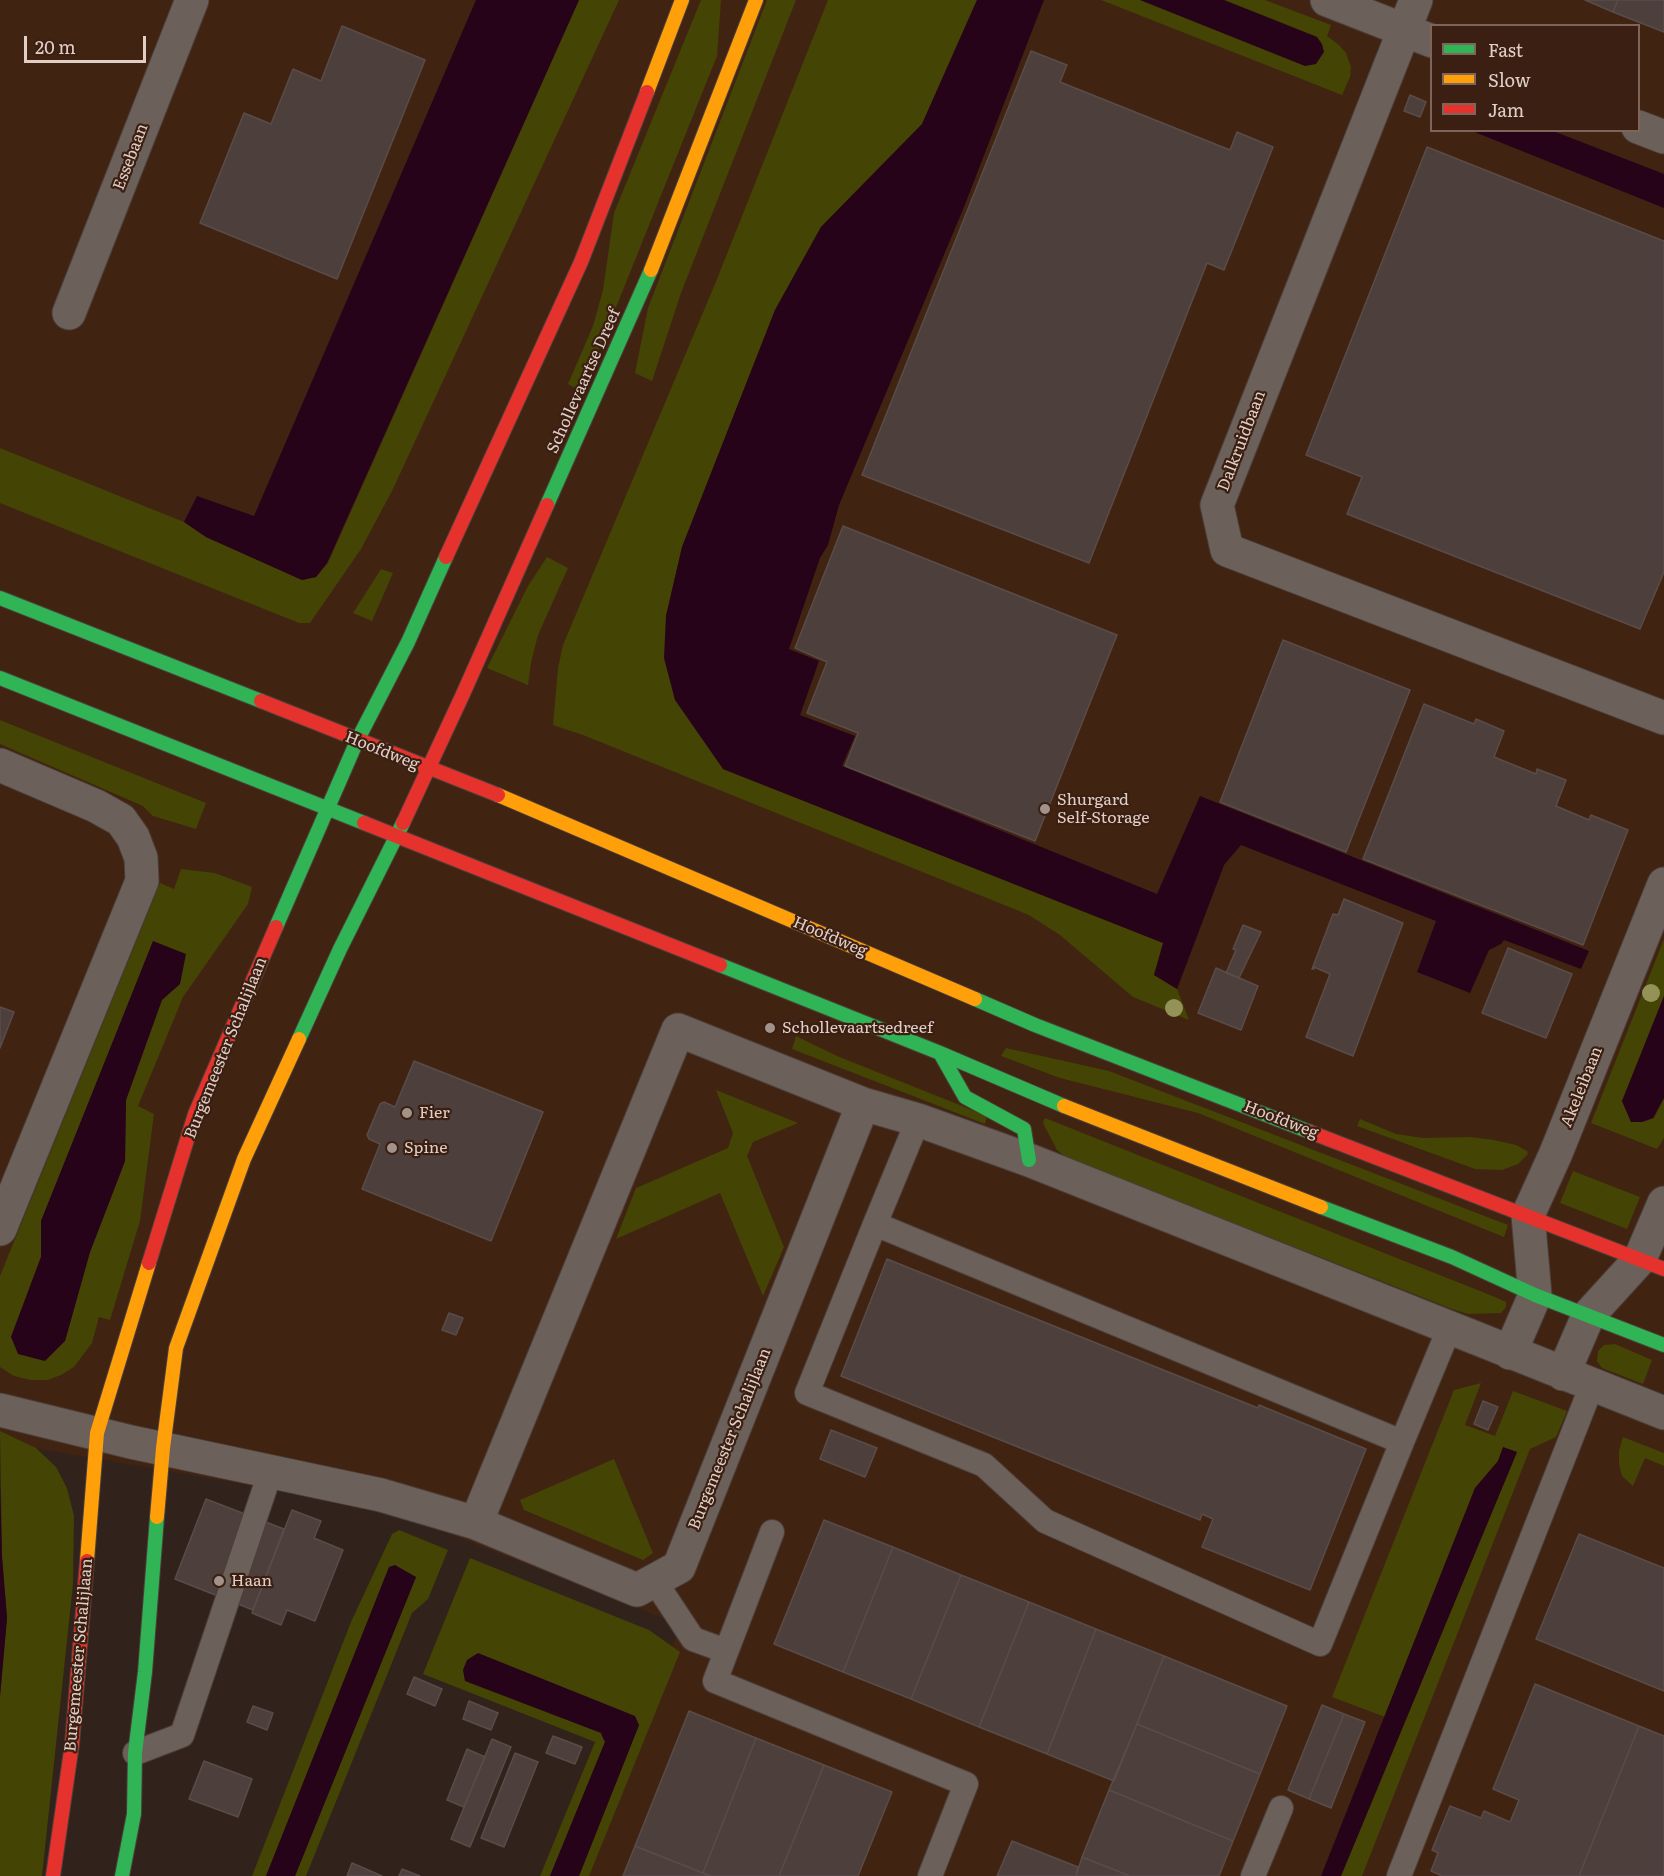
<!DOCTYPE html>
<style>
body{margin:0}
#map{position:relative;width:1664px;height:1876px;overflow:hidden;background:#31221b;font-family:Literata,serif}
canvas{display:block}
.legend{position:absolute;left:1430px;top:24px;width:210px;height:108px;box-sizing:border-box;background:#3a1f12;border:2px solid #7d655a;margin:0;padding:8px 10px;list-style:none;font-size:18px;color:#e1cfc6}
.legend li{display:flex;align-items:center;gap:12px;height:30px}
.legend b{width:30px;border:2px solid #7d655a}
.scale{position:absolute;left:24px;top:36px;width:122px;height:27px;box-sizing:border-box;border:3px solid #e1cfc6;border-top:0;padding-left:8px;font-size:18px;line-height:21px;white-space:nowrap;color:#e1cfc6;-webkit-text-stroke:4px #3a1f12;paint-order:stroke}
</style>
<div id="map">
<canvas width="1664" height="1876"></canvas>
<ul class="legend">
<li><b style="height:8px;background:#30b455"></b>Fast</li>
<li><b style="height:8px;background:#ff9f0a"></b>Slow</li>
<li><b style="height:8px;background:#e5322d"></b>Jam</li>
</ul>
<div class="scale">20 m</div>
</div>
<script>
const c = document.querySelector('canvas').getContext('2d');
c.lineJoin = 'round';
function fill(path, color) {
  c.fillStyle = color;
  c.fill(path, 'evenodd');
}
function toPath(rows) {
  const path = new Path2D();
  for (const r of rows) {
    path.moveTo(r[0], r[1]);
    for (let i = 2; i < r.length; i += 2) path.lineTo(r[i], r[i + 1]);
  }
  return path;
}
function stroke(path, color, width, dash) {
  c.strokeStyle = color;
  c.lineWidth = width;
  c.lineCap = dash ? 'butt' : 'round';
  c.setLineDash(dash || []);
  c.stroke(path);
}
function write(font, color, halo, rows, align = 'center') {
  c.font = font + ' Literata,serif';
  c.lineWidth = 4.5;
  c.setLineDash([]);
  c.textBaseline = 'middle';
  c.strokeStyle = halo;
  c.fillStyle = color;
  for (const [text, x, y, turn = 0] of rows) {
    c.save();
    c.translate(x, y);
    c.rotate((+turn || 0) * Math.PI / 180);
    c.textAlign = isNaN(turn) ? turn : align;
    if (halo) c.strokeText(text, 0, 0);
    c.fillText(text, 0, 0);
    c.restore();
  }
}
fill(toPath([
 [0,0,1664,0,1664,1876,577,1876,681,1625,386,1509,0,1442],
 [1432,26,1638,26,1638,130,1432,130]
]), '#412312');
fill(toPath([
 [579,0,619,0,393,489,361,549,310,623,299,623,0,503,0,448,184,522,206,537,302,580,316,577,328,563],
 [701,0,721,0,717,56,582,392,568,384,593,326,603,290,614,213],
 [767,0,796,0,681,293,652,381,635,373,648,308],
 [828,0,977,0,922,124,821,227,775,310,682,547,666,616,723,769,1164,943,1154,975,1177,989,1189,1020,1133,997,1060,935,1029,915,583,735,553,725,558,668,563,645,715,284],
 [1101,0,1141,0,1317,37,1224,0,1265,0,1331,25,1327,36,1339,45,1346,53,1351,67,1350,77,1342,95],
 [547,557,568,568,538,635,531,663,528,685,487,668,528,586],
 [381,569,393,573,372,621,353,613],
 [0,720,206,803,196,829,153,816,143,806,0,744],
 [181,869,215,873,252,887,248,904,183,997,138,1106,154,1114,140,1221,110,1320,99,1317,92,1343,74,1367,61,1375,48,1380,31,1380,14,1376,0,1367,0,1276,160,883,174,889],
 [153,942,180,984,162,999,126,1100,125,1161,90,1252,65,1341,11,1337,41,1257,41,1221],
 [1664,939,1664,996,1622,1101,1631,1122,1642,1122,1654,1118,1664,1098,1664,1138,1657,1149,1591,1123],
 [796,1036,837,1056,987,1116,985,1124,792,1049],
 [1006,1048,1109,1071,1508,1225,1504,1237,1198,1113,1060,1078,1001,1056],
 [716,1090,798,1123,753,1142,747,1156,784,1247,763,1296,720,1193,616,1239,636,1188,728,1148,733,1133],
 [1045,1118,1495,1297,1506,1302,1506,1307,1501,1313,1468,1314,1452,1309,1066,1157,1057,1150,1045,1127,1043,1122],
 [1360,1119,1396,1134,1423,1138,1470,1137,1494,1140,1516,1145,1527,1151,1528,1154,1518,1164,1502,1170,1475,1169,1357,1126],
 [1573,1171,1640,1197,1627,1229,1560,1203],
 [1615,1344,1652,1360,1643,1384,1602,1368,1597,1361,1598,1351,1604,1345],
 [1481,1383,1465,1425,1495,1436,1513,1391,1567,1411,1556,1437,1530,1449,1362,1876,1341,1876,1517,1452,1503,1448,1498,1461,1475,1488,1385,1717,1332,1697,1454,1390],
 [0,1431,36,1448,56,1467,67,1488,74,1516,73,1584,42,1876,0,1876,0,1696,7,1618,2,1557],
 [1623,1437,1664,1453,1664,1466,1645,1458,1633,1486,1622,1476,1619,1464,1619,1451],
 [614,1459,653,1553,643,1560,524,1510,520,1500],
 [399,1530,448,1550,428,1599,412,1613,306,1876,295,1876,416,1577,389,1568,266,1876,252,1876,351,1622,392,1534],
 [470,1558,649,1630,680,1652,589,1876,579,1876,639,1725,601,1734,605,1742,550,1876,540,1876,595,1742,423,1674]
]), '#444404');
fill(toPath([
 [476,0,579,0,327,563,316,577,302,580,206,537,184,522,197,496,254,516],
 [977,0,1044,0,964,207,839,505,828,545,820,558,789,649,819,661,800,715,855,736,842,766,1157,894,1200,796,1589,951,1581,969,1504,940,1501,944,1489,950,1470,993,1417,972,1436,921,1241,845,1224,865,1177,989,1154,975,1163,943,723,769,675,700,664,658,666,616,682,547,775,310,821,227,922,124],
 [1140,0,1224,0,1317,37,1322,44,1324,52,1316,64,1305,66],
 [1472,131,1553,131,1664,174,1664,208],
 [153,941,186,954,180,984,162,1000,126,1100,125,1161,90,1252,65,1341,45,1361,18,1354,11,1337,41,1257,41,1221],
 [1664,996,1664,1098,1653,1118,1642,1122,1631,1122,1622,1101],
 [1503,1447,1517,1452,1341,1876,1321,1876,1475,1488,1498,1461],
 [0,1484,2,1557,7,1618,0,1696],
 [395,1565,416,1577,295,1876,266,1876,389,1567],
 [478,1653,635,1716,639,1725,579,1876,550,1876,605,1742,601,1733,465,1681,463,1670,467,1660]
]), '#260319');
const building = toPath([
 [1585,0,1618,0,1613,12,1585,0],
 [1618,0,1664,0,1664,32,1613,12,1618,0],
 [342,26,425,60,337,279,200,223,244,113,271,124,293,69,321,81,342,26],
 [1031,51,1067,65,1060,82,1230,150,1237,132,1273,147,1224,270,1207,263,1089,563,862,475,1031,51],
 [1410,95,1426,102,1420,117,1404,111,1410,95],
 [1427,147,1664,241,1664,572,1640,629,1347,514,1362,477,1306,455,1427,147],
 [843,526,1117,635,1035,841,845,766,858,733,807,713,827,662,795,648,843,526],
 [1283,640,1410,690,1346,852,1220,802,1283,640],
 [1424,704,1474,724,1476,719,1504,731,1494,757,1536,774,1537,769,1566,780,1556,806,1589,820,1591,815,1628,830,1583,945,1363,859,1424,704],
 [1344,899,1403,923,1353,1056,1306,1037,1330,974,1314,967,1314,969,1312,969,1333,914,1338,915,1344,899],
 [1243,925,1261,932,1239,978,1226,973,1236,950,1233,949,1243,925],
 [1508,948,1572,974,1546,1038,1482,1013,1508,948],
 [1216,968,1258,986,1241,1030,1198,1013,1216,968],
 [0,1007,14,1012,0,1048,0,1007],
 [414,1061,543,1112,491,1241,362,1189,380,1144,369,1139,367,1135,380,1104,384,1102,395,1107,414,1061],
 [887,1259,1258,1408,1259,1405,1366,1449,1310,1590,1202,1547,1213,1519,1202,1514,1200,1520,841,1376,887,1259],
 [449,1313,463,1318,456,1335,442,1330,449,1313],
 [1483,1401,1498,1407,1488,1430,1474,1424,1483,1401],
 [831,1430,877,1448,865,1477,820,1459,831,1430],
 [206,1499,284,1529,253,1610,175,1579,206,1499],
 [292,1510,321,1521,314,1538,343,1550,315,1621,287,1610,281,1625,252,1613,292,1510],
 [824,1520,893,1547,843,1672,774,1644,824,1520],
 [1579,1534,1664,1568,1664,1691,1536,1639,1579,1534],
 [893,1547,961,1575,911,1699,843,1672,893,1547],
 [961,1575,1029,1602,979,1727,911,1699,961,1575],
 [1029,1602,1096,1629,1047,1754,979,1727,1029,1602],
 [1096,1629,1164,1656,1114,1781,1047,1754,1096,1629],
 [1164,1656,1287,1706,1260,1774,1137,1724,1164,1656],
 [414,1677,442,1689,435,1706,407,1694,414,1677],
 [1535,1684,1639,1726,1579,1876,1442,1876,1431,1871,1438,1853,1432,1850,1450,1806,1481,1818,1484,1811,1510,1822,1519,1800,1493,1789,1535,1684],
 [469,1701,498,1713,491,1730,463,1719,469,1701],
 [1322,1705,1344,1714,1309,1799,1288,1790,1322,1705],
 [253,1706,273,1713,267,1730,247,1722,253,1706],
 [689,1711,756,1738,703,1873,635,1846,689,1711],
 [1344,1714,1365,1722,1331,1808,1309,1799,1344,1714],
 [1137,1724,1260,1774,1233,1841,1109,1790,1137,1724],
 [1639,1726,1664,1736,1664,1876,1579,1876,1639,1726],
 [553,1736,582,1747,575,1764,546,1753,553,1736],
 [756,1738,824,1765,779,1876,711,1876,703,1873,756,1738],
 [492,1739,511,1747,470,1847,451,1839,492,1739],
 [467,1749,485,1757,464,1807,447,1800,467,1749],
 [515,1753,538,1762,504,1847,481,1838,515,1753],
 [204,1761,252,1779,238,1817,189,1799,204,1761],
 [824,1765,892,1792,858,1876,779,1876,824,1765],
 [1109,1790,1233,1841,1219,1876,1130,1876,1082,1857,1109,1790],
 [1012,1841,1078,1867,1076,1876,997,1876,1012,1841],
 [635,1846,703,1873,711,1876,623,1876,635,1846],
 [1082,1857,1130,1876,1076,1876,1082,1857],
 [352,1863,382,1876,347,1876,352,1863],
 [402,1869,420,1876,399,1876,402,1869]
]);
fill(building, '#4d3f3c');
stroke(building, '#594c49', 1.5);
const lane = toPath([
 [918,1120,875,1224,1402,1442,1449,1329],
 [875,1224,807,1393,984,1465,1045,1521,1320,1644,1402,1442],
 [772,1532,715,1681,966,1784,930,1876],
 [654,1580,693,1639,726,1651],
 [135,1753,182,1735,271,1470],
 [1253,1876,1281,1808],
 [1399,1876,1592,1385]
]);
const street = toPath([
 [1327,0,1432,41],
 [1416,0,1217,505,1227,550,1664,718],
 [1638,127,1664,137],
 [69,313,192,0],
 [0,765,96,806,121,820,133,837,141,858,142,881,0,1229],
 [1510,1353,1535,1295,1528,1215,1556,1153,1664,884],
 [1563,1374,1588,1316,1640,1259,1664,1203],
 [0,1410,131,1442,381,1495,476,1523,637,1590,679,1567,863,1104],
 [476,1523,678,1030,863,1104,918,1120,1029,1160,1664,1413]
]);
const fast = toPath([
 [547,505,651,270],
 [0,598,261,701],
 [0,678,364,823],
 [276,927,357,741,408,642,446,557],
 [720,965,940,1053,1064,1106],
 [975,999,1035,1025,1310,1132],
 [299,1039,340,949,403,823],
 [940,1053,965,1097,1024,1129,1029,1160],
 [1321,1207,1452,1257,1535,1295,1664,1345],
 [122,1876,134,1814,135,1753,145,1672,157,1517]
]);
const slow = toPath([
 [647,92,682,0],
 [651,270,756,0],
 [498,795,975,999],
 [1064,1106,1321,1207],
 [157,1517,163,1448,176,1348,244,1159,299,1039],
 [87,1561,97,1433,149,1263]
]);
const jam = toPath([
 [446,557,581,262,647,92],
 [261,701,498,795],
 [364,823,720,965],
 [403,823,463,694,547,505],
 [1310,1132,1664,1269],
 [149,1263,195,1114,276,927],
 [53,1876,72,1744,87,1561]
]);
stroke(lane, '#4c3f3a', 26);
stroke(street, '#4c3f3a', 35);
stroke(fast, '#4c3f3a', 16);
stroke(slow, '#4c3f3a', 16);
stroke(jam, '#4c3f3a', 16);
stroke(lane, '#6c605a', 24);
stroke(street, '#6c605a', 33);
stroke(fast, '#30b455', 14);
stroke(slow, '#ff9f0a', 14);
stroke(jam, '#e5322d', 14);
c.fillStyle = '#959258';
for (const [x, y] of [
 [1651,993],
 [1174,1008]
]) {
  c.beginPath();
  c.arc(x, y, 9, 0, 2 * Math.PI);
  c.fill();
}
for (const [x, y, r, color] of [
 [1045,809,6,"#a3928a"],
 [770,1028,6,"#a3928a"],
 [407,1113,6,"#a3928a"],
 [392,1148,6,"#a3928a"],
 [219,1581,6,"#a3928a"]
]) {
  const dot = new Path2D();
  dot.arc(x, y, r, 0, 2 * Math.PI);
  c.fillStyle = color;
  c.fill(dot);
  stroke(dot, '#3a1f12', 2);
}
write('16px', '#e1cfc6', '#3a1f12', [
 ["Essebaan",131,157,-69],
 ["Schollevaartse Dreef",584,381,-66],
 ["Dalkruidbaan",1242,441,-69],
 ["Hoofdweg",382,751,22],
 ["Hoofdweg",830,937,23],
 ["Burgemeester Schalijlaan",226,1048,-68],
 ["Akeleibaan",1582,1087,-68],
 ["Hoofdweg",1281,1120,21],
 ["Burgemeester Schalijlaan",730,1439,-68],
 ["Burgemeester Schalijlaan",79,1655,-85]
]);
write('16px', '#e1cfc6', '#3a1f12', [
 ["Shurgard",1057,800],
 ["Self-Storage",1057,818],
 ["Schollevaartsedreef",782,1028],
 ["Fier",419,1113],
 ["Spine",404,1148],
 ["Haan",231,1581]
], 'left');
</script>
